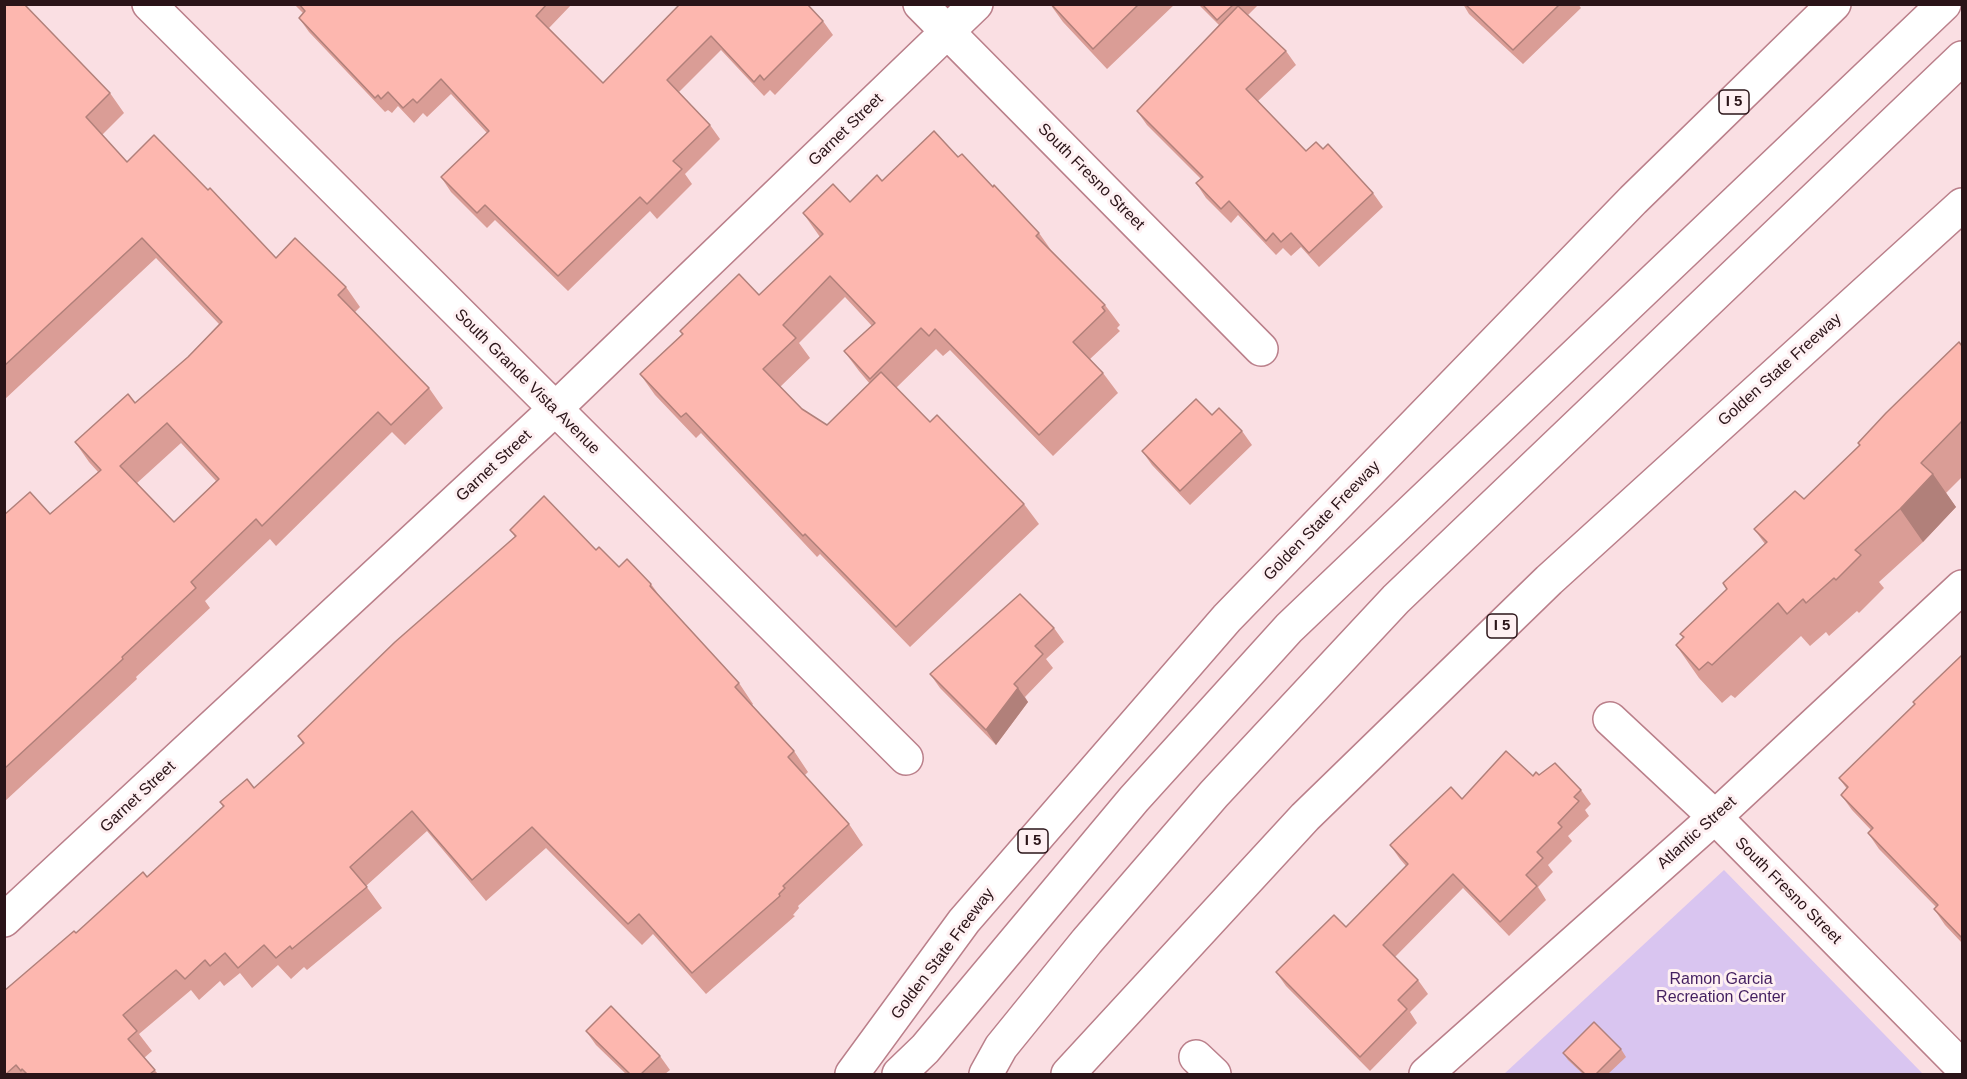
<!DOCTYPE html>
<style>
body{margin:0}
#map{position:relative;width:1967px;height:1079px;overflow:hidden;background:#fadfe3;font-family:Arial,sans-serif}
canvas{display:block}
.frame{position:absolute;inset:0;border:6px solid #2a1418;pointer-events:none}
</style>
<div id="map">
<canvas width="1967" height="1079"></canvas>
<div class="frame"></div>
</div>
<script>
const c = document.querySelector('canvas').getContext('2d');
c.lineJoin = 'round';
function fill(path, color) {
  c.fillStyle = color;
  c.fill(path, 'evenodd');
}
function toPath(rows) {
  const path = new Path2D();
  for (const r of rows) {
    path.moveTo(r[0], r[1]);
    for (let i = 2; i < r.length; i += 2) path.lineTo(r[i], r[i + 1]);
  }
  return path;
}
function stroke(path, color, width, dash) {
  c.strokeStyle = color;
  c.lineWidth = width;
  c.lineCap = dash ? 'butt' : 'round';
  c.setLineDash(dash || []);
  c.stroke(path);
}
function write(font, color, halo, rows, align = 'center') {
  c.font = font + ' Arial,sans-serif';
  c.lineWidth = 6;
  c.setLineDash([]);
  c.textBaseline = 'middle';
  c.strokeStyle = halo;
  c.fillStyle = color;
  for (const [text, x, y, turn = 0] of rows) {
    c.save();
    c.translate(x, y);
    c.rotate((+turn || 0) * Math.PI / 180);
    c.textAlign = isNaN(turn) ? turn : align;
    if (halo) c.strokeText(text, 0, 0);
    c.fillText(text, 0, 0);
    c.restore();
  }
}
fill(toPath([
 [1724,870,1923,1074,1504,1074]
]), '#d9c5f0');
const minor = toPath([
 [149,4,906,758],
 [920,4,1261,349],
 [1610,719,1715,817,1962,1067],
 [4,920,554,410,976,4],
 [1196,1057,1214,1074],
 [1426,1074,1715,817,1962,587]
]);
const highway = toPath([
 [852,1074,964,921,1227,618,1633,200,1834,4],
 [899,1074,925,1049,1134,799,1289,628,1944,4],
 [986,1074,1001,1047,1087,941,1214,794,1396,599,1962,58],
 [1068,1074,1305,817,1549,580,1962,205]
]);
stroke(minor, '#ba7f8a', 36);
stroke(highway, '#ba7f8a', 36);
stroke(minor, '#fff', 33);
stroke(highway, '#fff', 33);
fill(toPath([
 [4,4,110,93,124,113,102,135,127,162,208,190,276,258,346,287,360,307,355,312,429,388,443,408,405,445,392,432,276,546,270,539,205,601,210,608,136,677,137,679,4,802,4,515,50,514,98,472,89,462,75,442,135,403,188,357,219,324,156,258,4,400],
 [181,443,216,481,174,522,137,483],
 [294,4,572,4,549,28,603,83,680,4,823,21,833,35,775,95,770,90,764,96,721,50,679,92,710,125,720,139,685,174,692,184,657,219,650,211,568,291,495,220,487,228,451,192,441,177,487,133,451,94,427,117,423,113,414,123,398,106,392,113,388,110,385,112,309,32,299,18,303,13],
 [1050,4,1175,4,1107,69,1063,22],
 [1198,4,1259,4,1248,15,1286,51,1296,65,1258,101,1306,151,1323,149,1373,193,1383,207,1319,267,1301,247,1291,256,1283,248,1276,255,1238,215,1231,223,1206,198,1196,183,1201,179,1147,125,1137,111,1219,25],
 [1463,4,1578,4,1581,8,1523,64,1469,14],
 [958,157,993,187,1039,233,1051,250,1105,305,1120,325,1117,328,1120,331,1090,359,1103,373,1118,393,1053,456,950,350,943,356,936,349,896,388,930,422,1024,504,1039,524,910,647,820,554,817,557,701,433,696,438,655,395,640,374,682,334,680,331,759,295,820,237,803,213,850,202,882,181],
 [845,297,872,326,844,351,859,371,870,384,827,425,802,409,780,387,810,358,799,343],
 [1962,346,1962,477,1946,493,1956,507,1923,542,1879,582,1884,588,1859,613,1857,611,1829,636,1826,632,1810,646,1801,636,1735,698,1731,695,1722,703,1699,678,1676,645,1683,638,1680,634,1727,590,1723,583,1765,544,1754,529,1804,499,1860,446,1858,443],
 [1212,415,1242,431,1252,445,1190,505,1152,465,1142,451],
 [510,530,596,550,619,567,651,584,661,598,739,683,753,704,752,705,794,751,808,772,804,776,849,824,863,845,798,906,799,908,793,915,795,916,706,994,653,934,642,945,546,848,486,901,427,831,366,886,382,908,307,970,304,967,291,979,278,965,252,988,240,973,224,986,220,981,199,1000,191,990,139,1034,152,1051,144,1058,158,1074,4,1074,76,933,147,877,223,807,220,802,254,788,303,744,298,736,515,537],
 [1054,628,1064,642,1046,659,1053,668,1025,697,1028,702,996,745,940,688,930,674],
 [1962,655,1962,943,1945,925,1934,909,1936,907,1879,849,1868,833,1871,830,1852,810,1841,795,1847,789,1839,778,1915,705,1913,702],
 [1539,775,1581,790,1591,804,1585,810,1589,816,1568,836,1572,841,1548,865,1553,872,1538,887,1546,900,1509,936,1463,888,1395,957,1418,980,1428,994,1410,1012,1417,1023,1370,1071,1286,986,1276,972,1346,927,1406,866,1400,859,1390,845,1462,799,1533,776],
 [586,1031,660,1056,670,1070,665,1074,626,1074,596,1045],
 [1621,1049,1626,1057,1608,1074,1583,1074,1568,1060,1563,1053]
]), '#da9d96');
fill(toPath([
 [1933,474,1956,507,1923,542,1900,509],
 [1018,688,1028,702,996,745,986,730]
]), '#b1807a');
const building = toPath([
 [4,4,24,4,110,93,86,117,127,162,154,135,208,190,210,188,276,258,295,238,346,287,338,295,429,388,391,425,378,412,262,526,256,519,191,582,196,588,122,657,123,659,4,769,4,515,30,492,50,514,101,470,75,442,128,394,135,403,188,357,222,322,142,238,4,366,4,4],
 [167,423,219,479,174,522,120,466,167,423],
 [299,4,547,4,536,16,603,83,680,4,807,4,823,21,764,80,760,75,754,82,711,36,667,80,710,125,673,161,682,169,647,204,640,197,558,276,485,205,477,213,441,177,489,131,441,79,417,103,413,99,403,108,388,92,381,99,378,95,375,98,299,18,305,11,299,4],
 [1051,4,1139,4,1093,49,1051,4],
 [1202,4,1234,4,1217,20,1202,4],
 [1465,4,1560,4,1513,50,1465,4],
 [1238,6,1286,51,1246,89,1306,151,1316,142,1323,149,1328,144,1373,193,1309,253,1291,233,1281,242,1273,233,1266,241,1229,201,1221,209,1196,183,1203,177,1137,111,1238,6],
 [934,131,958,157,962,154,993,187,994,185,1039,233,1036,236,1105,305,1102,307,1105,311,1073,342,1103,373,1039,435,935,329,929,336,921,328,870,379,844,351,875,323,830,276,783,325,796,338,763,369,802,409,827,425,881,372,930,422,937,415,1024,504,896,627,805,534,803,536,686,413,681,417,640,374,683,334,680,331,739,274,759,295,823,234,803,213,833,184,850,202,877,175,882,181,934,131],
 [1959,342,1962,346,1962,421,1921,463,1933,474,1900,509,1855,550,1861,555,1836,580,1834,578,1806,603,1803,599,1787,614,1778,603,1712,665,1708,662,1699,670,1676,645,1684,637,1680,634,1727,589,1723,583,1767,542,1754,529,1795,491,1804,499,1860,445,1858,443,1886,413,1959,342],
 [1196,399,1212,415,1219,408,1242,431,1180,491,1142,451,1196,399],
 [544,496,596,550,599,547,619,567,627,559,651,584,650,586,739,683,735,687,794,751,788,757,849,824,783,886,785,888,779,894,780,896,692,973,639,914,628,924,532,827,472,880,412,811,350,867,367,887,292,949,290,946,276,958,264,945,238,968,225,953,210,966,205,960,185,979,176,970,123,1015,137,1031,128,1039,155,1070,150,1074,27,1074,22,1069,21,1071,16,1065,6,1074,4,1074,4,991,74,931,76,933,143,872,147,877,224,806,220,802,247,779,254,788,304,743,298,736,395,642,516,536,510,530,544,496],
 [1020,594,1054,628,1035,646,1043,654,1014,684,1018,688,986,730,930,674,1020,594],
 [1962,655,1962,938,1934,909,1938,905,1868,833,1873,828,1841,795,1848,787,1839,778,1915,704,1913,702,1962,655],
 [1506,751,1533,776,1536,772,1539,775,1555,763,1581,790,1574,797,1579,801,1558,823,1562,827,1537,852,1543,858,1526,875,1537,886,1500,922,1453,874,1383,945,1418,980,1398,1000,1407,1009,1360,1057,1276,972,1334,915,1346,927,1408,864,1390,845,1451,787,1462,799,1506,751],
 [611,1006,660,1056,641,1074,630,1074,586,1031,611,1006],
 [1594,1022,1621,1049,1596,1074,1585,1074,1563,1053,1594,1022]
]);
fill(building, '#fdb7af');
stroke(building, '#b1807a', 1.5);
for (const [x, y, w] of [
 [1734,102,30],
 [1502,626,30],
 [1033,841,30]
]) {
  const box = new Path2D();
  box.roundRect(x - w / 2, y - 12, w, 24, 4.5);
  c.fillStyle = '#fef0f2';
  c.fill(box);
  stroke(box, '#2a1418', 1.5);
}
write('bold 15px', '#2a1418', null, [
 ["I 5",1734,102],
 ["I 5",1502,626],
 ["I 5",1033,841]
]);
write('16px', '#2a1418', '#fef0f2', [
 ["Garnet Street",846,130,-44],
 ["South Fresno Street",1091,177,45],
 ["Golden State Freeway",1780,370,-42],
 ["South Grande Vista Avenue",527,382,45],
 ["Garnet Street",494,466,-43],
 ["Golden State Freeway",1322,521,-46],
 ["Garnet Street",138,797,-43],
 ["Atlantic Street",1697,833,-42],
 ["South Fresno Street",1788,891,45],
 ["Golden State Freeway",943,954,-53]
]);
write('16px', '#431f60', '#fef0f2', [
 ["Ramon Garcia",1721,980],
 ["Recreation Center",1721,998]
]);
</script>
